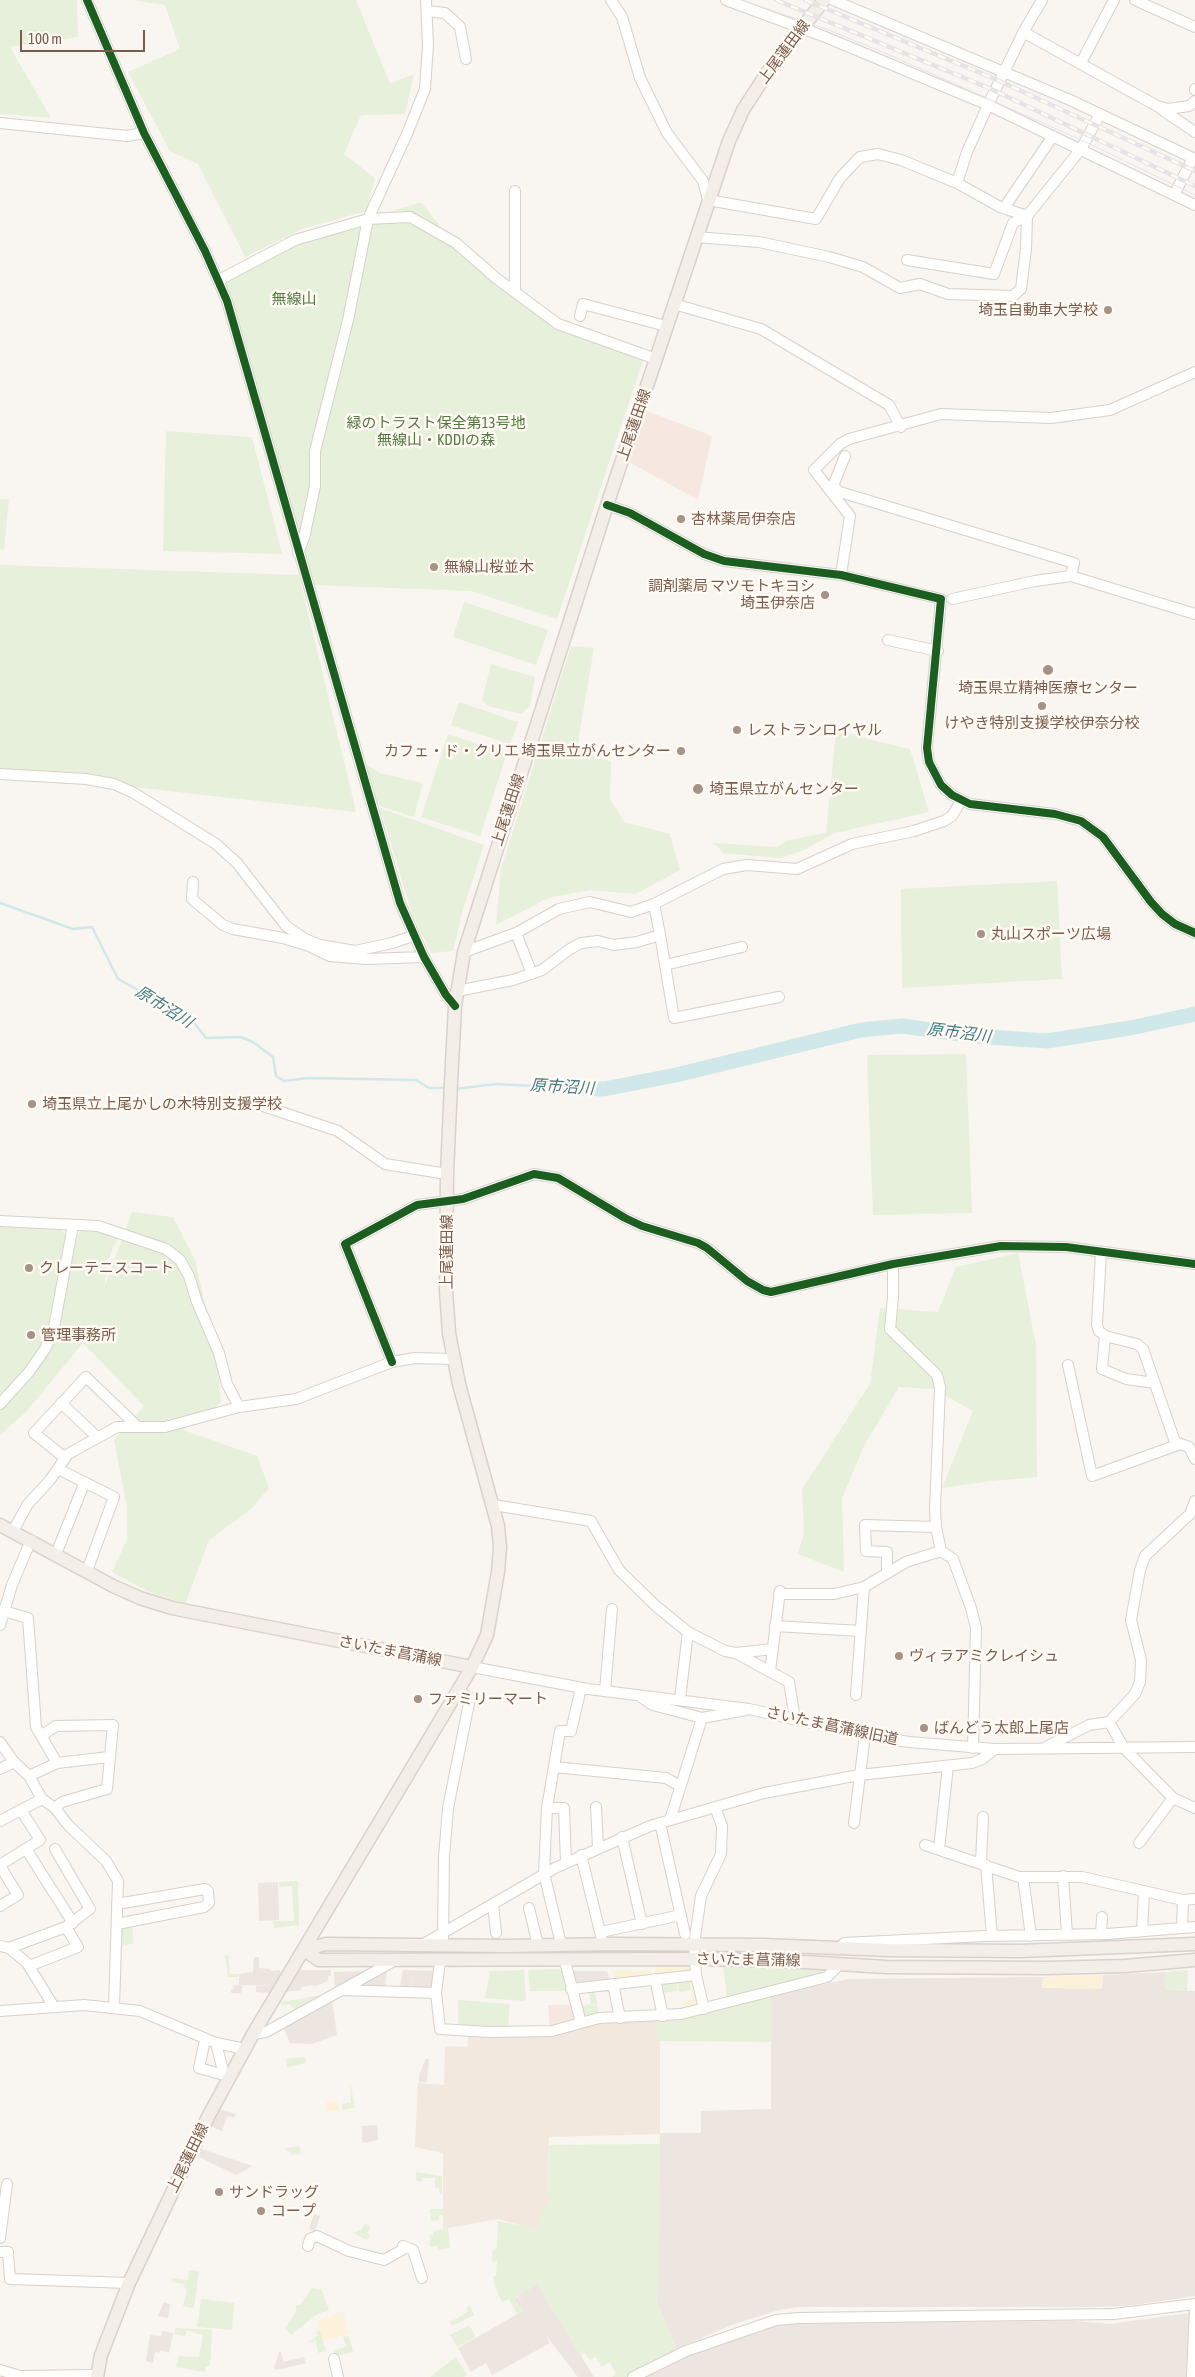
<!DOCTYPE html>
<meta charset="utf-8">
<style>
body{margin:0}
#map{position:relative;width:1195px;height:2377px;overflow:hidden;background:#f9f5f0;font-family:"Asap Condensed",sans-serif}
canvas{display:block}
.scale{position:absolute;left:20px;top:30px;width:125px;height:22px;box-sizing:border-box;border:2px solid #7a5c4d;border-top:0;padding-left:6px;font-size:15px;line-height:18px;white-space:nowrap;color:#7a5c4d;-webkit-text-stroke:4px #fffaf3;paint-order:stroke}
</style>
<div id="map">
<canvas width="1195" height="2377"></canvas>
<div class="scale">100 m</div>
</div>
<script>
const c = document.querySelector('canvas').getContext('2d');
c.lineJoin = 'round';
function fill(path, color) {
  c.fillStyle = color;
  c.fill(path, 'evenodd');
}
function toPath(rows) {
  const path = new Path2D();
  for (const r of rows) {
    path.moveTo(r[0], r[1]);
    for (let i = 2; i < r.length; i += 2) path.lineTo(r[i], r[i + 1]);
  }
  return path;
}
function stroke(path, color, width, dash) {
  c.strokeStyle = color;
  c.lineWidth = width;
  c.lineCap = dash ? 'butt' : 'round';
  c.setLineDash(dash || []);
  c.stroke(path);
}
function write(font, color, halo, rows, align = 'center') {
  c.font = font + ' "Asap Condensed","Noto Sans JP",sans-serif';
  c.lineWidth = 5;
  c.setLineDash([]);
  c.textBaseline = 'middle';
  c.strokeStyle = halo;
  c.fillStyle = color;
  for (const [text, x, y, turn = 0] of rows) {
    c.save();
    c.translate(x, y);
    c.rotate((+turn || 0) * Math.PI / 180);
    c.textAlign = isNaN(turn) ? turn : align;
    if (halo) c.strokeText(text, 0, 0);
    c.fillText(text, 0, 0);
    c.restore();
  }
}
fill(toPath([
 [598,2021,657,2021,657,2041,660,2041,660,2134,549,2137,547,2197,553,2197,539,2230,498,2219,443,2229,443,2153,415,2147,418,2083,444,2085,445,2046,467,2047,469,2034,549,2034]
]), '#f2e8de');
fill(toPath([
 [644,410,712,436,698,500,629,462],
 [548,2005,572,2005,576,2020,550,2028]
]), '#f6e8e1');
fill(toPath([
 [278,1882,279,1920,259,1921,258,1883],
 [254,1957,259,1957,259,1968,270,1969,270,1971,280,1970,281,1978,269,1997,269,1993,256,1992,256,1986,273,1986,242,1985,241,2003,241,1993,231,1993,231,1990,233,1990,233,1986,239,1985,239,1974,253,1972],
 [298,1970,331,1970,331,1975,328,1976,328,1981,316,1986,312,1985,301,1987,301,1990,285,1992],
 [403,1970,436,1971,432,1989,411,1988,412,1977,410,1988,400,1988],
 [367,1971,335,1988,334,1972],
 [387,1971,385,1988,353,1988],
 [570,1971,607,1971,610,1980,608,1982,576,1986],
 [1166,1972,1165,1990,1195,1991,1195,2296,1127,2306,1093,2307,799,2307,779,2310,734,2324,676,2349,657,2302,660,2133,701,2133,701,2111,771,2109,771,1996,848,1979,1043,1977,1042,1987,1102,1988,1103,1975],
 [332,2000,337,2035,312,2044,290,2043,283,2027],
 [426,2059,429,2059,427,2082,419,2082,419,2075],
 [218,2109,236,2114,234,2118,227,2116,222,2131,210,2126],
 [377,2125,378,2140,362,2143,362,2126],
 [199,2148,253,2166,236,2175,195,2155],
 [314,2214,320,2216,315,2232,309,2229],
 [537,2284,594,2377,578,2377,545,2334,550,2343,503,2369,492,2375,486,2363,471,2372,458,2348,523,2311,514,2299,518,2297,524,2305,518,2296],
 [164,2302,170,2304,168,2318,158,2316],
 [1190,2313,1188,2377,639,2377,664,2365,715,2345,780,2323,1076,2321,1109,2324],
 [162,2331,173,2333,169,2353,160,2350,159,2353,155,2352,153,2363,146,2361,150,2335,161,2336],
 [279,2352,281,2352,283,2362,304,2357,306,2363,277,2370,274,2368]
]), '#ede5e0');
fill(toPath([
 [0,0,77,0,78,37,10,47,51,118,0,114],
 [132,0,356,0,390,84,414,74,405,114,361,115,344,154,375,178,366,211,302,229,245,257,198,164,170,151,128,72,180,49,165,5],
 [418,203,422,203,455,245,546,318,644,357,557,619,471,591,314,585,245,341,225,281,295,242],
 [166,431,252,437,282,554,163,551],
 [0,499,9,499,4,550,0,549],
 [0,565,299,575,356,812,0,772],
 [464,602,548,630,536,665,453,637],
 [571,646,594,648,577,748,611,762,610,799,624,822,670,834,680,870,636,894,590,890,548,898,496,925,501,869],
 [491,664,535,677,530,706,521,714,488,706,482,701],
 [459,702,518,722,510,744,451,725],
 [836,731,910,749,929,812,835,833,804,850,780,858,724,853,713,843,776,847,789,840,826,833],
 [448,734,507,753,480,836,421,817],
 [365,764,380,773,423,783,414,817,377,805],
 [380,808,484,845,463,909,453,951,431,953,412,914],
 [1057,881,1062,979,902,988,901,889],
 [966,1054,972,1213,873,1215,867,1055],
 [132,1212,173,1217,195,1260,217,1356,221,1403,183,1430,257,1456,269,1488,252,1508,209,1540,185,1604,147,1591,112,1572,127,1540,127,1507,114,1440,144,1406,83,1343,27,1411,0,1435,0,1411,34,1376,58,1333,75,1236,81,1231,122,1234,113,1247,107,1264,104,1288],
 [0,1225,61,1230,66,1234,47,1335,41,1348,22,1375,0,1395],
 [1018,1253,1036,1345,1037,1477,990,1481,942,1488,973,1411,933,1389,899,1387,864,1446,842,1498,844,1572,798,1554,804,1533,802,1489,870,1384,880,1308,938,1312,956,1267],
 [298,1881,299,1925,274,1928,273,1921,294,1921,292,1886,279,1887,279,1882],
 [132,1925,134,1943,119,1947,120,1930,123,1926],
 [225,1955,229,1956,230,1974,238,1974,238,1977,228,1977],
 [723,1964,828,1967,820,1976,727,2000],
 [564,1969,570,1991,530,1991,528,1970],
 [524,1970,526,1999,524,2001,485,1998,490,1971],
 [1188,1970,1187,1991,1165,1990,1166,1972],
 [689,1978,691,1990,679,1992,677,1980],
 [676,1980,678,1991,661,1993,660,1982],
 [607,1987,608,1992,594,1992,598,2004,591,2005,588,1989],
 [316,1996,317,1998,295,2011,290,2004,282,2006,281,2002],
 [771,1996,771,2042,657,2041,657,2021,715,2012],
 [458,2000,510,2004,508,2029,458,2027],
 [590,2004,591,2006,597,2005,599,2016,585,2019,580,2007],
 [305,2057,306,2063,287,2067,286,2059],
 [350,2082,355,2107,343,2110,342,2104,351,2102],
 [660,2144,657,2302,676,2349,674,2352,626,2377,612,2377,616,2374,610,2362,602,2367,595,2357,590,2360,585,2353,580,2355,537,2284,514,2299,523,2311,517,2314,509,2299,502,2302,495,2287,493,2277,496,2276,497,2261,493,2262,491,2257,493,2257,492,2252,497,2247,498,2221,539,2229,540,2214,552,2197,547,2197,549,2145],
 [300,2146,300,2154,293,2155,284,2148],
 [416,2172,442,2176,442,2194,440,2194,439,2188,435,2188,435,2178,422,2178,422,2181,416,2181],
 [430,2209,443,2209,443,2215,439,2215,439,2220,431,2221],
 [365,2223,371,2227,367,2233,370,2235,367,2240,354,2233,362,2229],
 [448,2228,450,2248,438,2250,437,2246,430,2247,429,2235,433,2235,433,2231],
 [189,2270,199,2271,194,2308,183,2306,187,2289,184,2288,185,2284,171,2282,172,2278,188,2280],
 [312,2288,321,2289,329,2310,316,2315,291,2335,285,2328,296,2311,296,2305,300,2305],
 [201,2299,234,2303,232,2330,197,2327],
 [470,2306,474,2315,452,2326,450,2322,468,2312,467,2308],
 [469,2325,476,2337,457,2347,450,2335],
 [176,2328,212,2330,210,2366,205,2366,205,2372,176,2367,179,2356,199,2357,203,2335,187,2330,185,2336,174,2334],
 [320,2330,326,2351,318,2353,316,2342,317,2341,308,2343,318,2335,316,2333],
 [349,2336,353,2352,336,2356,334,2351,346,2346,343,2337],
 [456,2357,467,2375,464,2377,430,2377]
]), '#e7f0db');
fill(toPath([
 [655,1964,688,1964,691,1972,656,1974],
 [651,1970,652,1976,615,1980,613,1971],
 [1103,1975,1102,1989,1042,1988,1043,1977],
 [690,1980,694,1980,700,2006,683,2009,681,2002,693,1999],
 [337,2101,339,2111,326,2111,325,2103],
 [343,2311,349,2334,323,2340,318,2321]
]), '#fbf2d9');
stroke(toPath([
 [0,903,73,929,92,927,118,979,191,1019,206,1038,241,1037,253,1042,273,1057,276,1076,284,1081,308,1078,416,1080,429,1088,447,1088],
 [455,1089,496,1084,571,1088]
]), '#d0e8ea', 2.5);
stroke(toPath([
 [571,1088,604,1089,676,1075,861,1030,902,1026,974,1036,1047,1041,1130,1028,1195,1014]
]), '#d0e8ea', 15);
const minor = toPath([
 [87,0,144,133,205,251,227,301,400,903,424,957,446,995,455,1006],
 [611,0,622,17,640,78,667,133,703,181,708,200,816,219,840,178,860,157,878,154,901,160,957,183,1000,207,1027,216],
 [726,0,823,36,988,105,1195,205],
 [833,0,1070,100,1195,159],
 [1135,0,1195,27],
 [427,11,445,13,460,27,466,59],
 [1023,32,1157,106,1168,109,1189,106,1195,101],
 [1083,59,1114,0],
 [1195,89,1195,90],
 [1161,109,1195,132],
 [0,123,127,136,144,133],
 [957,183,967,152,988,105,1025,29,1042,0],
 [1174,195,1193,158],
 [1004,208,1053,136],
 [696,237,759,242,829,257,863,267,900,288,920,284,948,294,1013,296,1021,289,1026,249,1027,216,1081,149,1100,114],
 [907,260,994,274,1013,223,1027,216],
 [219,280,295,240,368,219,410,217,456,243,496,278,558,324,656,359],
 [515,292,515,191],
 [674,304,761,329,889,405,901,427],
 [580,316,583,304,666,326],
 [845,456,833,486,840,492,1074,563,1071,576],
 [607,505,630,513,704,554,724,561,841,575,941,599,927,748,929,762,941,785,952,795,970,804,1055,814,1081,821,1103,837,1151,902,1162,914,1175,924,1195,933],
 [298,553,304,538,315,486,315,451,348,320,368,219,407,134,425,89,428,45,426,0],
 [841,575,850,516,814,470,840,444,849,439,941,414,1051,418,1110,410,1195,372],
 [952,599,1035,581,1071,576,1195,614],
 [888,640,938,651],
 [0,774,86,779,114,784,134,793,216,844,237,863,286,926,305,939,320,945,355,951,392,943,413,936],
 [193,882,192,899,223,925,233,929,283,938,309,946,330,956,366,959,424,957],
 [516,933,532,974],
 [660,935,674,1018,779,997],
 [464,952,516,933,559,909,590,902,631,912,654,904,723,869,747,865,797,869,852,844,914,831,944,821,952,816,961,801],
 [665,965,742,947],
 [457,991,513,980,542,970,570,949,581,943,598,941,614,945,637,942,660,935,654,904],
 [263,1106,338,1131,385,1164,447,1174],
 [0,1221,98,1226,166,1249,180,1260,189,1276,197,1302,219,1353,227,1384,239,1407],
 [1101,1252,1097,1325,1099,1331,1105,1336,1137,1344,1143,1349,1175,1442,1189,1447,1195,1459],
 [893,1264,893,1297,890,1329,937,1375,940,1387,935,1509,936,1527,941,1551,953,1559,971,1608,976,1628,973,1748],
 [1105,1336,1102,1369,1126,1379,1155,1383],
 [392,1362,345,1244,417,1205,463,1199,534,1174,558,1178,625,1218,642,1226,698,1243,707,1248,747,1281,763,1290,771,1292,893,1264,1001,1246,1066,1247,1195,1264],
 [1068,1365,1092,1476,1180,1444],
 [61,1403,97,1437],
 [0,1404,29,1372,45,1349,53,1333,73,1225],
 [65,1458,34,1433,86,1377,138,1427],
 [58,1469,114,1497,87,1571],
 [1195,1501,1190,1514,1145,1556,1140,1570,1131,1620,1141,1660,1140,1682,1135,1694,1109,1722,1124,1748,1173,1798,1195,1808],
 [494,1505,591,1521,619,1570,657,1607,688,1632,680,1699],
 [13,1531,28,1504,50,1480,68,1454,117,1427,165,1427,239,1407,296,1399,392,1362,415,1358,454,1359],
 [56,1554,84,1484],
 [887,1573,887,1552,866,1551,865,1525,936,1527],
 [779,1594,834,1594,864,1587,906,1562,941,1551],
 [0,1610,28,1618,36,1727,57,1763],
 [0,1625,12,1585,31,1540],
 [775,1626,861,1631],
 [688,1632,725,1651,736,1653,773,1649],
 [736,1653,789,1682,795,1719],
 [472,1667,588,1689,749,1709,865,1735,909,1742,995,1749,1195,1747],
 [770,1671,780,1591],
 [605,1691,612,1609],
 [856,1695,864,1587],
 [641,1697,653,1705,702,1718,746,1710],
 [41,1736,56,1726,113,1725,107,1789,62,1802,55,1808],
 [0,1742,14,1762,29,1776,57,1763,109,1757],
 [1046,1747,1089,1725,1109,1722],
 [554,1767,666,1778,680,1786],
 [0,1769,14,1762],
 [29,1776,42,1799],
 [596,1807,598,1847],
 [547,1808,564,1808,566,1863],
 [670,1820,702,1718],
 [0,1821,42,1799,55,1808,68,1825,106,1861,118,1881,114,2007],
 [660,1823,685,1934],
 [854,1823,865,1735],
 [622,1837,642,1924],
 [1139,1843,1173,1798],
 [925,1845,1019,1877,1082,1877,1183,1900],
 [26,1849,73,1923],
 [939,1849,948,1766],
 [581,1855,603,1944],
 [981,1863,983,1817],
 [0,1865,40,1840,21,1810],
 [986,1865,992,1936],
 [0,1866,18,1895,0,1906],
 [1063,1876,1067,1934],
 [1023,1877,1031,1936],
 [493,1904,496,1933],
 [529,1908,538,1945],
 [117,1924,204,1907,209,1903,208,1891,205,1889,117,1904],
 [1182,1928,1183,1900,1195,1899],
 [1142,1931,1144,1891],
 [601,1932,681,1915],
 [1101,1934,1102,1917],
 [443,1938,444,1857,448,1808,470,1698,458,1691],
 [844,1943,985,1936,1107,1934,1195,1927],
 [561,1944,544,1873,547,1808,560,1731,571,1731,581,1688],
 [422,1945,555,1868,650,1826,764,1793,859,1775,972,1763,982,1759,995,1749],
 [0,1946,9,1948,27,1963,54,2007],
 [9,1948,66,1927,90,1909,55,1849],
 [440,1961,436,1993,440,2029,489,2032,552,2031,599,2018,681,2014,827,1977,840,1964],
 [565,1961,581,2023],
 [29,1966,78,1947,66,1927],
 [655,1979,663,2016],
 [613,1984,620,2018],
 [571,1989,696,1975],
 [342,1990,436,1993],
 [704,2009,696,1975,694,1944,701,1896,721,1854,722,1826,715,1807],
 [0,2011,84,2005,140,2011,216,2043,224,2075,228,2080],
 [253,2034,266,2032,394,1961],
 [205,2040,199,2068,224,2075],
 [216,2043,245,2049],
 [0,2238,7,2184],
 [308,2246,310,2239,317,2236,349,2251,384,2260,402,2250,403,2246,413,2250,422,2278],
 [0,2252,8,2252,10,2279,129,2283],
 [334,2359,338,2377],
 [0,2370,20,2376,97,2375],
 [633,2377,686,2351,776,2320,799,2318,1114,2314,1195,2304],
 [1192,2377,1195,2309]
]);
const major = toPath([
 [0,1525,113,1586,140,1598,172,1608,472,1667],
 [304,1950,319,1960,710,1959,804,1962,886,1967,1047,1968,1125,1966,1195,1960],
 [304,1950,326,1944,506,1946,612,1944,763,1945,887,1950,1021,1951,1195,1944],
 [97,2377,101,2355,129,2283,209,2115,253,2034,472,1667,487,1635,498,1572,500,1547,498,1526,459,1384,449,1333,446,1290,447,1174,451,1083,455,1006,464,952,607,505,729,141,743,110,767,73,824,0]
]);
stroke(minor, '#d7d1cb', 12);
stroke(major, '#dad1cc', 15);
stroke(minor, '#fefefd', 10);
stroke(major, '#f3eee8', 12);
stroke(toPath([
 [742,0,826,29,892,56,1092,145,1195,195]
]), '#e6e3e7', 1);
const rail = toPath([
 [776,0,991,89,1195,186],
 [805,0,995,79,1195,171]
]);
stroke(rail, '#e6e3e7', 4.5);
stroke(rail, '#fffaf3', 2.5, [8]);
stroke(toPath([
 [87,0,144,133,205,251,227,301,400,903,424,957,446,995,455,1006],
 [607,505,630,513,704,554,724,561,841,575,941,599,927,748,929,762,941,785,952,795,970,804,1055,814,1081,821,1103,837,1151,902,1162,914,1175,924,1195,933],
 [392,1362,345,1244,417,1205,463,1199,534,1174,558,1178,625,1218,642,1226,698,1243,707,1248,747,1281,763,1290,771,1292,893,1264,1001,1246,1066,1247,1195,1264]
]), '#1b5e20', 8);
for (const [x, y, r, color] of [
 [1108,310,5,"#a69286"],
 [681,519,5,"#a69286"],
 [434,567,5,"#a69286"],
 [825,595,5,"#a69286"],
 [1048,670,6,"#a69286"],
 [1042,706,5,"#a69286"],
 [737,730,5,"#a69286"],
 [681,751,5,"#a69286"],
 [698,789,6,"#a69286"],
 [981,934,5,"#a69286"],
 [32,1104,5,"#a69286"],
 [29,1268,5,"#a69286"],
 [31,1335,5,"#a69286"],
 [899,1656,5,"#a69286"],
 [418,1699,5,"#a69286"],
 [924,1728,5,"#a69286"],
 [219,2192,5,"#a69286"],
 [261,2211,5,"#a69286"]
]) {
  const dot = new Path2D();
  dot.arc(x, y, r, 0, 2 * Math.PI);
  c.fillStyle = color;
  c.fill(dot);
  stroke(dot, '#fffaf3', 2);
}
write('15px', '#7a5c4d', '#fffaf3', [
 ["上尾蓮田線",784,52,-53],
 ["上尾蓮田線",634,425,-71],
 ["上尾蓮田線",508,810,-72],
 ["上尾蓮田線",447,1252,-90],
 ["さいたま菖蒲線",390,1651,11],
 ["さいたま菖蒲線旧道",832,1726,12],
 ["さいたま菖蒲線",748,1960,1],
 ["上尾蓮田線",188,2158,-64]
]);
write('15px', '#537a41', '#fffaf3', [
 ["無線山",294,299],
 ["緑のトラスト保全第13号地",436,423],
 ["無線山・KDDIの森",436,440]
]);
write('15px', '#7a5c4d', '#fffaf3', [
 ["埼玉自動車大学校",1098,310,"right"],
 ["杏林薬局伊奈店",691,519],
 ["無線山桜並木",444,567],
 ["調剤薬局 マツモトキヨシ",815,586,"right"],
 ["埼玉伊奈店",815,603,"right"],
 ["埼玉県立精神医療センター",1048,688,"center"],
 ["けやき特別支援学校伊奈分校",1042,723,"center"],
 ["レストランロイヤル",747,730],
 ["カフェ・ド・クリエ 埼玉県立がんセンター",671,751,"right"],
 ["埼玉県立がんセンター",709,789],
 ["丸山スポーツ広場",991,934],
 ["埼玉県立上尾かしの木特別支援学校",42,1104],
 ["クレーテニスコート",39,1268],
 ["管理事務所",41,1335],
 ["ヴィラアミクレイシュ",909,1656],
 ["ファミリーマート",428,1699],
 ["ばんどう太郎上尾店",934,1728],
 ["サンドラッグ",229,2192],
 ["コープ",271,2211]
], 'left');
write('italic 16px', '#437c86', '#fffaf3', [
 ["原市沼川",164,1007,32],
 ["原市沼川",959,1033,7],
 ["原市沼川",562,1087,3]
]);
</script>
